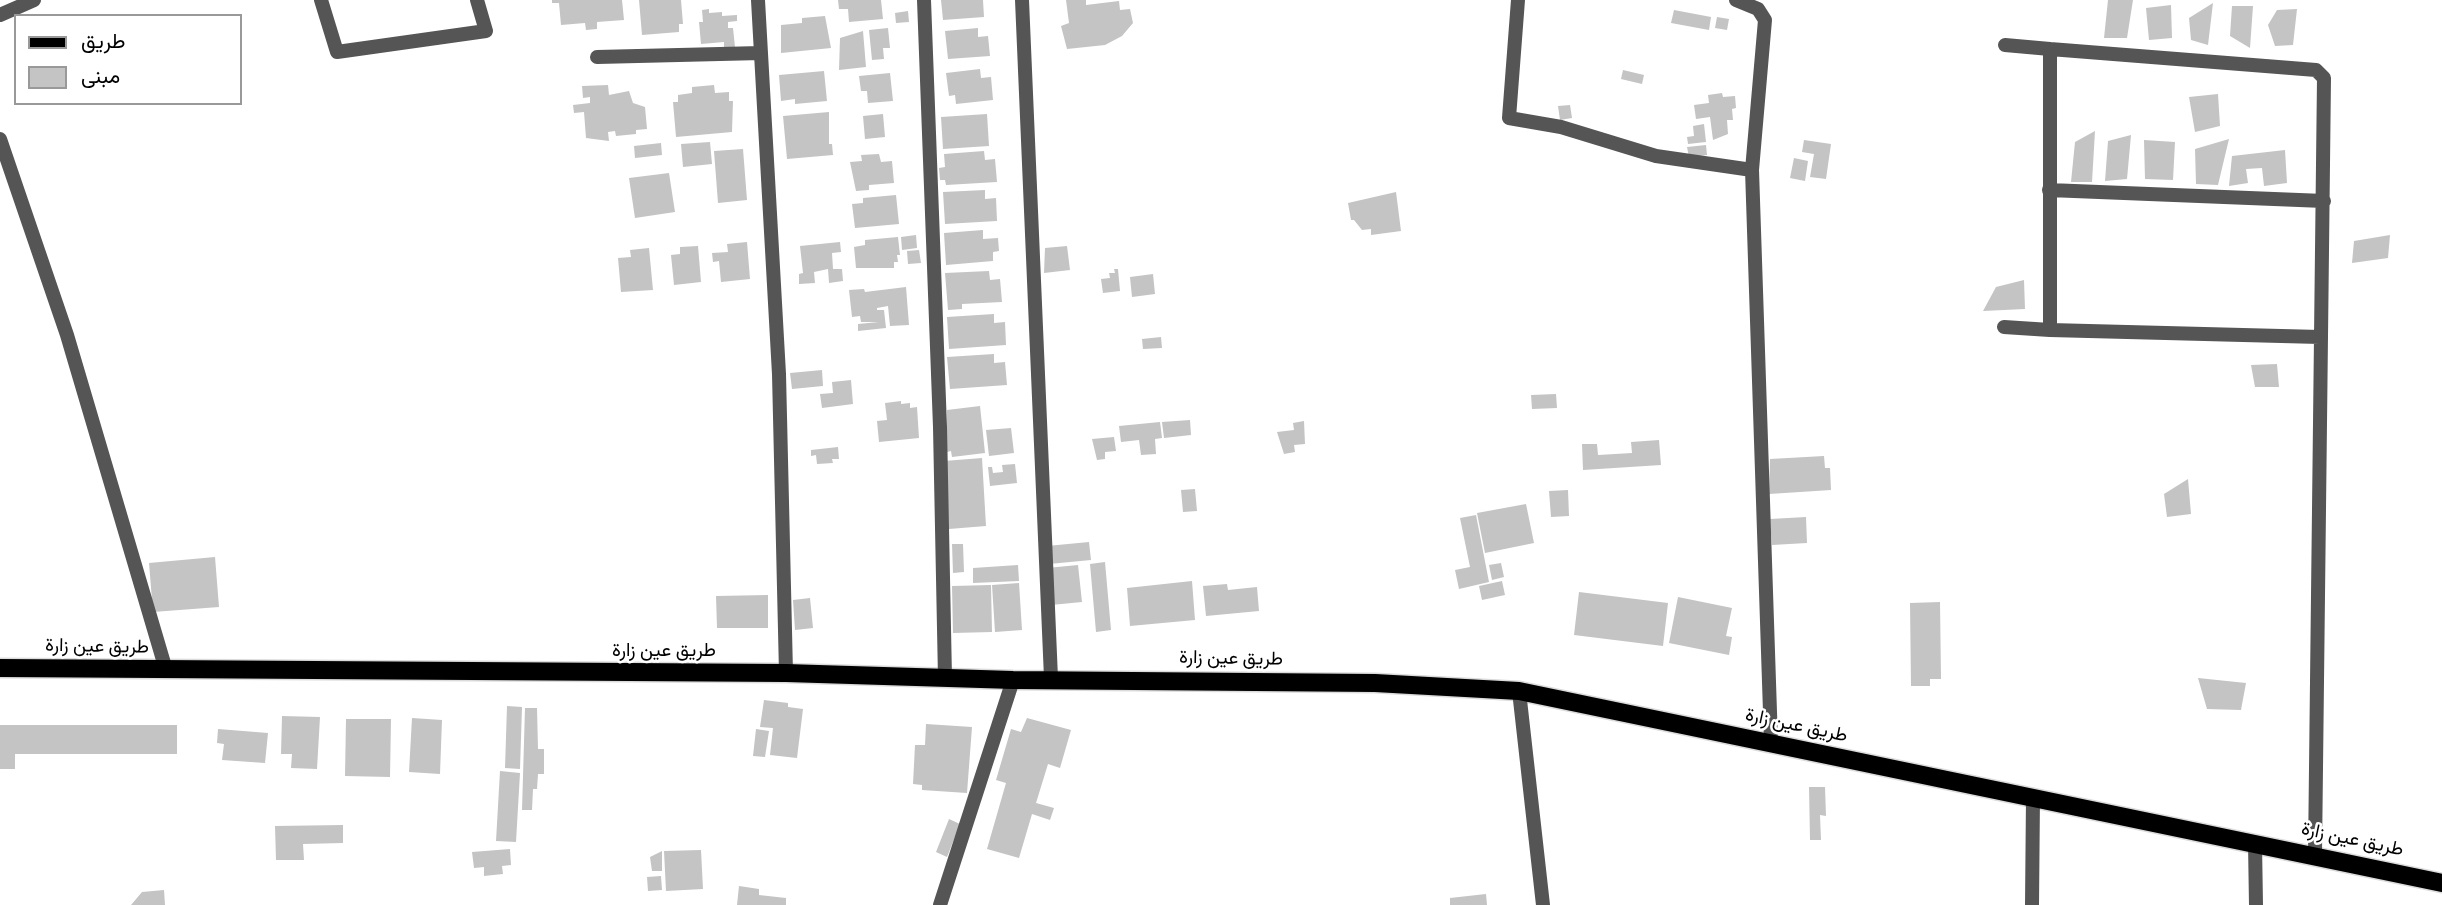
<!DOCTYPE html>
<meta charset="utf-8">
<style>
body{margin:0}
#map{position:relative;width:2442px;height:905px;overflow:hidden;background:#fff;font-family:Overpass,Vazirmatn,sans-serif}
canvas{display:block}
.legend{position:absolute;left:14px;top:14px;width:228px;height:91px;box-sizing:border-box;background:#fff;border:2px solid #999;margin:0;padding:9px 12px;list-style:none;font-size:21px;color:#000}
.legend li{display:flex;align-items:center;gap:14px;height:35px}
.legend b{width:35px;border:2px solid #999}
</style>
<div id="map">
<canvas width="2442" height="905"></canvas>
<ul class="legend">
<li><b style="height:9px;background:#000"></b>طريق</li>
<li><b style="height:19px;background:#c4c4c4"></b>مبنى</li>
</ul>
</div>
<script>
const c = document.querySelector('canvas').getContext('2d');
c.lineJoin = 'round';
function fill(path, color) {
  c.fillStyle = color;
  c.fill(path, 'evenodd');
}
function toPath(rows) {
  const path = new Path2D();
  for (const r of rows) {
    path.moveTo(r[0], r[1]);
    for (let i = 2; i < r.length; i += 2) path.lineTo(r[i], r[i + 1]);
  }
  return path;
}
function stroke(path, color, width, dash) {
  c.strokeStyle = color;
  c.lineWidth = width;
  c.lineCap = dash ? 'butt' : 'round';
  c.setLineDash(dash || []);
  c.stroke(path);
}
function write(font, color, halo, rows, align = 'center') {
  c.font = font + ' Overpass,Vazirmatn,sans-serif';
  c.lineWidth = 5;
  c.setLineDash([]);
  c.textBaseline = 'middle';
  c.strokeStyle = halo;
  c.fillStyle = color;
  for (const [text, x, y, turn = 0] of rows) {
    c.save();
    c.translate(x, y);
    c.rotate((+turn || 0) * Math.PI / 180);
    c.textAlign = isNaN(turn) ? turn : align;
    if (halo) c.strokeText(text, 0, 0);
    c.fillText(text, 0, 0);
    c.restore();
  }
}
fill(toPath([
 [552,0,622,0,624,20,597,22,597,29,586,30,585,23,561,25,559,3,552,3],
 [639,0,681,0,683,24,679,24,679,32,642,35],
 [838,0,881,0,883,19,849,22,848,9,839,9],
 [941,0,983,0,984,17,943,20],
 [1066,0,1086,0,1086,5,1119,1,1120,10,1130,9,1133,23,1122,36,1105,45,1067,49,1061,26,1069,23],
 [2108,0,2133,0,2127,38,2104,38],
 [2213,3,2208,45,2191,40,2189,18],
 [2171,5,2172,38,2149,40,2146,8],
 [2232,6,2253,6,2250,48,2230,36],
 [709,9,709,13,722,12,722,16,737,15,737,21,728,22,728,28,733,28,735,47,724,48,724,42,701,44,699,22,703,22,702,10],
 [2297,9,2293,45,2275,46,2268,25,2277,10],
 [1674,10,1711,17,1709,30,1671,23],
 [908,11,909,22,896,23,895,13],
 [825,16,831,48,781,53,781,25,802,23,802,18],
 [1717,17,1729,19,1727,30,1715,28],
 [888,28,890,48,883,48,884,59,872,60,869,30],
 [978,28,978,37,988,36,990,56,948,59,945,31],
 [863,31,866,67,839,70,840,38],
 [980,69,981,78,991,77,993,100,956,104,955,95,949,96,946,73],
 [1623,70,1644,75,1642,84,1621,79],
 [824,71,827,101,795,104,795,99,781,101,779,75],
 [890,73,893,101,868,103,867,91,861,91,859,76],
 [608,85,609,95,629,91,633,103,645,107,647,129,636,130,636,134,616,136,615,131,608,132,609,141,586,138,584,112,574,113,573,105,590,103,590,97,583,98,582,86],
 [714,85,715,93,729,92,729,101,733,101,732,132,676,137,673,102,678,102,678,95,692,93,692,87],
 [1722,93,1723,97,1735,96,1736,108,1732,109,1733,120,1727,120,1728,134,1713,140,1710,117,1696,119,1694,105,1709,103,1708,95],
 [2218,94,2220,126,2195,132,2189,97],
 [1570,105,1572,118,1560,120,1558,106],
 [829,112,829,144,832,144,833,155,787,159,783,116],
 [883,114,885,137,865,139,863,116],
 [987,114,989,146,943,149,941,117],
 [1704,124,1706,142,1688,144,1687,137,1694,136,1693,126],
 [2095,131,2092,182,2071,182,2075,142],
 [2131,135,2127,179,2105,181,2108,141],
 [2229,139,2218,185,2196,184,2195,149],
 [1804,140,1831,144,1826,179,1810,177,1814,154,1802,152],
 [2144,140,2175,142,2173,180,2145,179],
 [710,142,712,164,683,167,681,144],
 [661,143,662,155,635,158,634,146],
 [1706,145,1707,155,1689,157,1687,147],
 [743,149,747,200,718,203,714,151],
 [2285,150,2287,183,2264,186,2262,168,2246,169,2248,183,2229,186,2232,156],
 [984,151,985,160,995,159,997,182,946,185,945,180,940,180,939,168,945,167,944,154],
 [879,154,881,162,892,161,894,183,869,185,869,190,856,191,850,162,862,161,861,155],
 [1794,158,1808,161,1805,181,1790,178],
 [669,173,675,212,635,218,629,178],
 [985,190,985,199,996,198,997,221,945,224,943,192],
 [1396,192,1401,231,1371,235,1371,229,1362,230,1354,220,1351,220,1348,203],
 [896,195,899,224,855,228,852,204,863,203,863,198],
 [983,230,983,239,998,238,999,251,993,252,993,261,946,265,944,233],
 [916,235,917,248,902,250,901,237],
 [2390,235,2388,258,2352,263,2354,241],
 [898,237,900,255,897,255,898,262,894,262,894,268,856,268,854,247,865,245,865,240],
 [747,242,750,279,721,282,719,261,713,262,712,253,728,252,727,244],
 [840,242,841,252,832,253,833,269,842,269,843,281,829,283,828,269,814,272,815,283,799,284,799,274,803,273,800,246],
 [698,246,701,282,674,285,671,255,680,254,680,247],
 [1067,246,1070,270,1044,273,1045,248],
 [649,248,653,290,621,292,618,258,631,257,630,250],
 [919,250,921,263,908,264,907,251],
 [1114,269,1118,269,1120,291,1103,293,1101,279,1110,278,1109,273,1115,273],
 [989,271,990,280,1000,279,1002,302,962,304,962,309,948,310,945,273],
 [1153,274,1155,294,1132,297,1130,277],
 [2024,280,2025,309,1983,311,1996,287],
 [906,287,909,325,890,326,888,306,877,308,877,310,884,310,886,328,858,331,858,324,879,322,861,322,860,316,852,317,849,290,864,289,865,292],
 [994,314,994,323,1005,322,1006,345,949,349,947,317],
 [1161,337,1162,348,1143,349,1142,339],
 [994,354,994,363,1005,362,1007,385,950,389,947,357],
 [2277,364,2279,387,2255,387,2251,365],
 [822,370,823,386,792,389,790,373],
 [851,380,853,404,822,408,820,394,833,393,832,382],
 [1556,394,1557,408,1532,409,1531,395],
 [901,401,901,404,910,403,910,408,917,407,919,438,879,442,877,421,887,420,885,403],
 [980,406,985,453,952,457,951,451,947,452,947,410],
 [1190,420,1191,435,1164,438,1162,422],
 [1304,421,1305,444,1294,445,1295,452,1284,454,1277,432,1294,430,1293,423],
 [1160,422,1162,438,1155,439,1156,454,1141,455,1139,440,1121,442,1119,426],
 [1011,428,1014,453,989,456,986,430],
 [1114,437,1116,451,1105,452,1105,459,1097,460,1092,439],
 [1659,440,1661,465,1583,470,1582,444,1597,444,1598,455,1632,453,1631,442],
 [838,447,839,459,832,459,833,463,817,464,816,455,811,456,811,450],
 [1824,456,1825,468,1830,468,1831,490,1769,494,1770,459],
 [982,458,986,526,949,529,944,461],
 [1015,464,1017,483,990,486,988,467,992,467,993,473,1003,472,1002,465],
 [2188,479,2191,514,2167,517,2164,494],
 [1195,489,1197,511,1183,512,1181,490],
 [1568,490,1569,516,1551,517,1549,491],
 [1526,504,1534,543,1485,553,1477,513],
 [1476,515,1489,582,1459,589,1455,570,1470,567,1460,518],
 [1806,517,1807,543,1772,545,1770,519],
 [1089,542,1091,560,1049,564,1047,546],
 [952,544,963,544,964,572,953,573],
 [215,557,219,607,153,612,149,563],
 [1105,562,1111,630,1096,632,1090,564],
 [1501,563,1504,577,1492,580,1489,565],
 [1018,565,1019,581,973,583,973,568],
 [1078,565,1082,602,1051,605,1047,568],
 [1192,581,1195,620,1130,626,1127,588],
 [1502,581,1505,595,1482,600,1479,586],
 [1019,583,1022,630,995,632,992,585],
 [1227,584,1228,590,1257,587,1259,611,1206,616,1203,586],
 [991,585,992,632,953,633,952,586],
 [1579,592,1668,603,1663,646,1574,635],
 [768,595,768,628,717,628,716,596],
 [1678,597,1732,608,1726,636,1732,637,1729,655,1669,643],
 [810,598,813,628,795,630,793,600],
 [1940,602,1941,679,1930,679,1930,686,1911,686,1910,603],
 [2198,678,2246,683,2241,710,2207,709],
 [764,700,788,703,788,707,803,709,797,758,770,755,773,728,760,727],
 [507,706,522,707,520,769,505,768],
 [525,708,537,708,538,749,544,749,544,774,538,774,537,789,533,789,532,810,522,810],
 [282,716,320,717,317,769,291,768,292,754,281,754],
 [412,718,442,720,440,774,409,772],
 [1027,718,1071,730,1060,768,1048,764,1036,803,1054,808,1050,820,1032,814,1019,858,987,849,1006,783,996,780,1011,729,1021,732],
 [346,719,391,719,390,777,345,776],
 [926,724,972,727,967,793,922,790,922,785,913,784,915,745,925,745],
 [0,725,177,725,177,754,15,754,15,769,0,769],
 [218,729,268,733,265,763,222,760,224,744,217,743],
 [756,729,769,731,765,757,753,756],
 [500,771,520,773,516,842,496,841],
 [1809,787,1825,787,1826,816,1820,815,1821,840,1810,840],
 [949,819,960,824,947,857,936,852],
 [343,825,343,843,303,844,304,860,276,860,275,826],
 [510,849,511,865,502,866,503,874,484,876,484,867,474,868,472,852],
 [701,850,703,889,666,891,664,851],
 [662,851,662,871,652,871,650,857],
 [661,876,662,890,648,891,647,877],
 [739,886,759,889,759,895,786,898,786,905,737,905],
 [164,890,165,905,131,905,142,892],
 [1486,894,1487,905,1450,905,1450,898]
]), '#c4c4c4');
const primary = toPath([
 [0,668,786,673,1013,680,1375,683,1519,691,2442,883]
]);
stroke(primary, '#dbdbdb', 21);
stroke(toPath([
 [321,0,337,52,486,31,477,0],
 [758,0,779,374,786,673],
 [924,0,940,427,945,678],
 [1022,0,1051,678],
 [1518,0,1509,118,1561,127,1656,156,1752,170],
 [1736,0,1758,9,1765,20,1752,170,1771,742],
 [0,15,34,0],
 [2005,45,2050,49],
 [597,57,761,53],
 [0,139,67,335,166,670],
 [2049,190,2324,201],
 [2004,327,2050,330],
 [1519,691,1543,905],
 [2255,843,2256,905],
 [2315,854,2324,78,2316,70,2050,49,2050,330,2320,337],
 [940,905,1013,680],
 [2032,905,2033,797]
]), '#555', 14);
stroke(primary, '#000', 18);
write('19px', '#000', '#fff', [
 ["طريق عين زارة",97,648,1],
 ["طريق عين زارة",664,652],
 ["طريق عين زارة",1231,660,1],
 ["طريق عين زارة",1796,727,12],
 ["طريق عين زارة",2352,841,12]
]);
</script>
